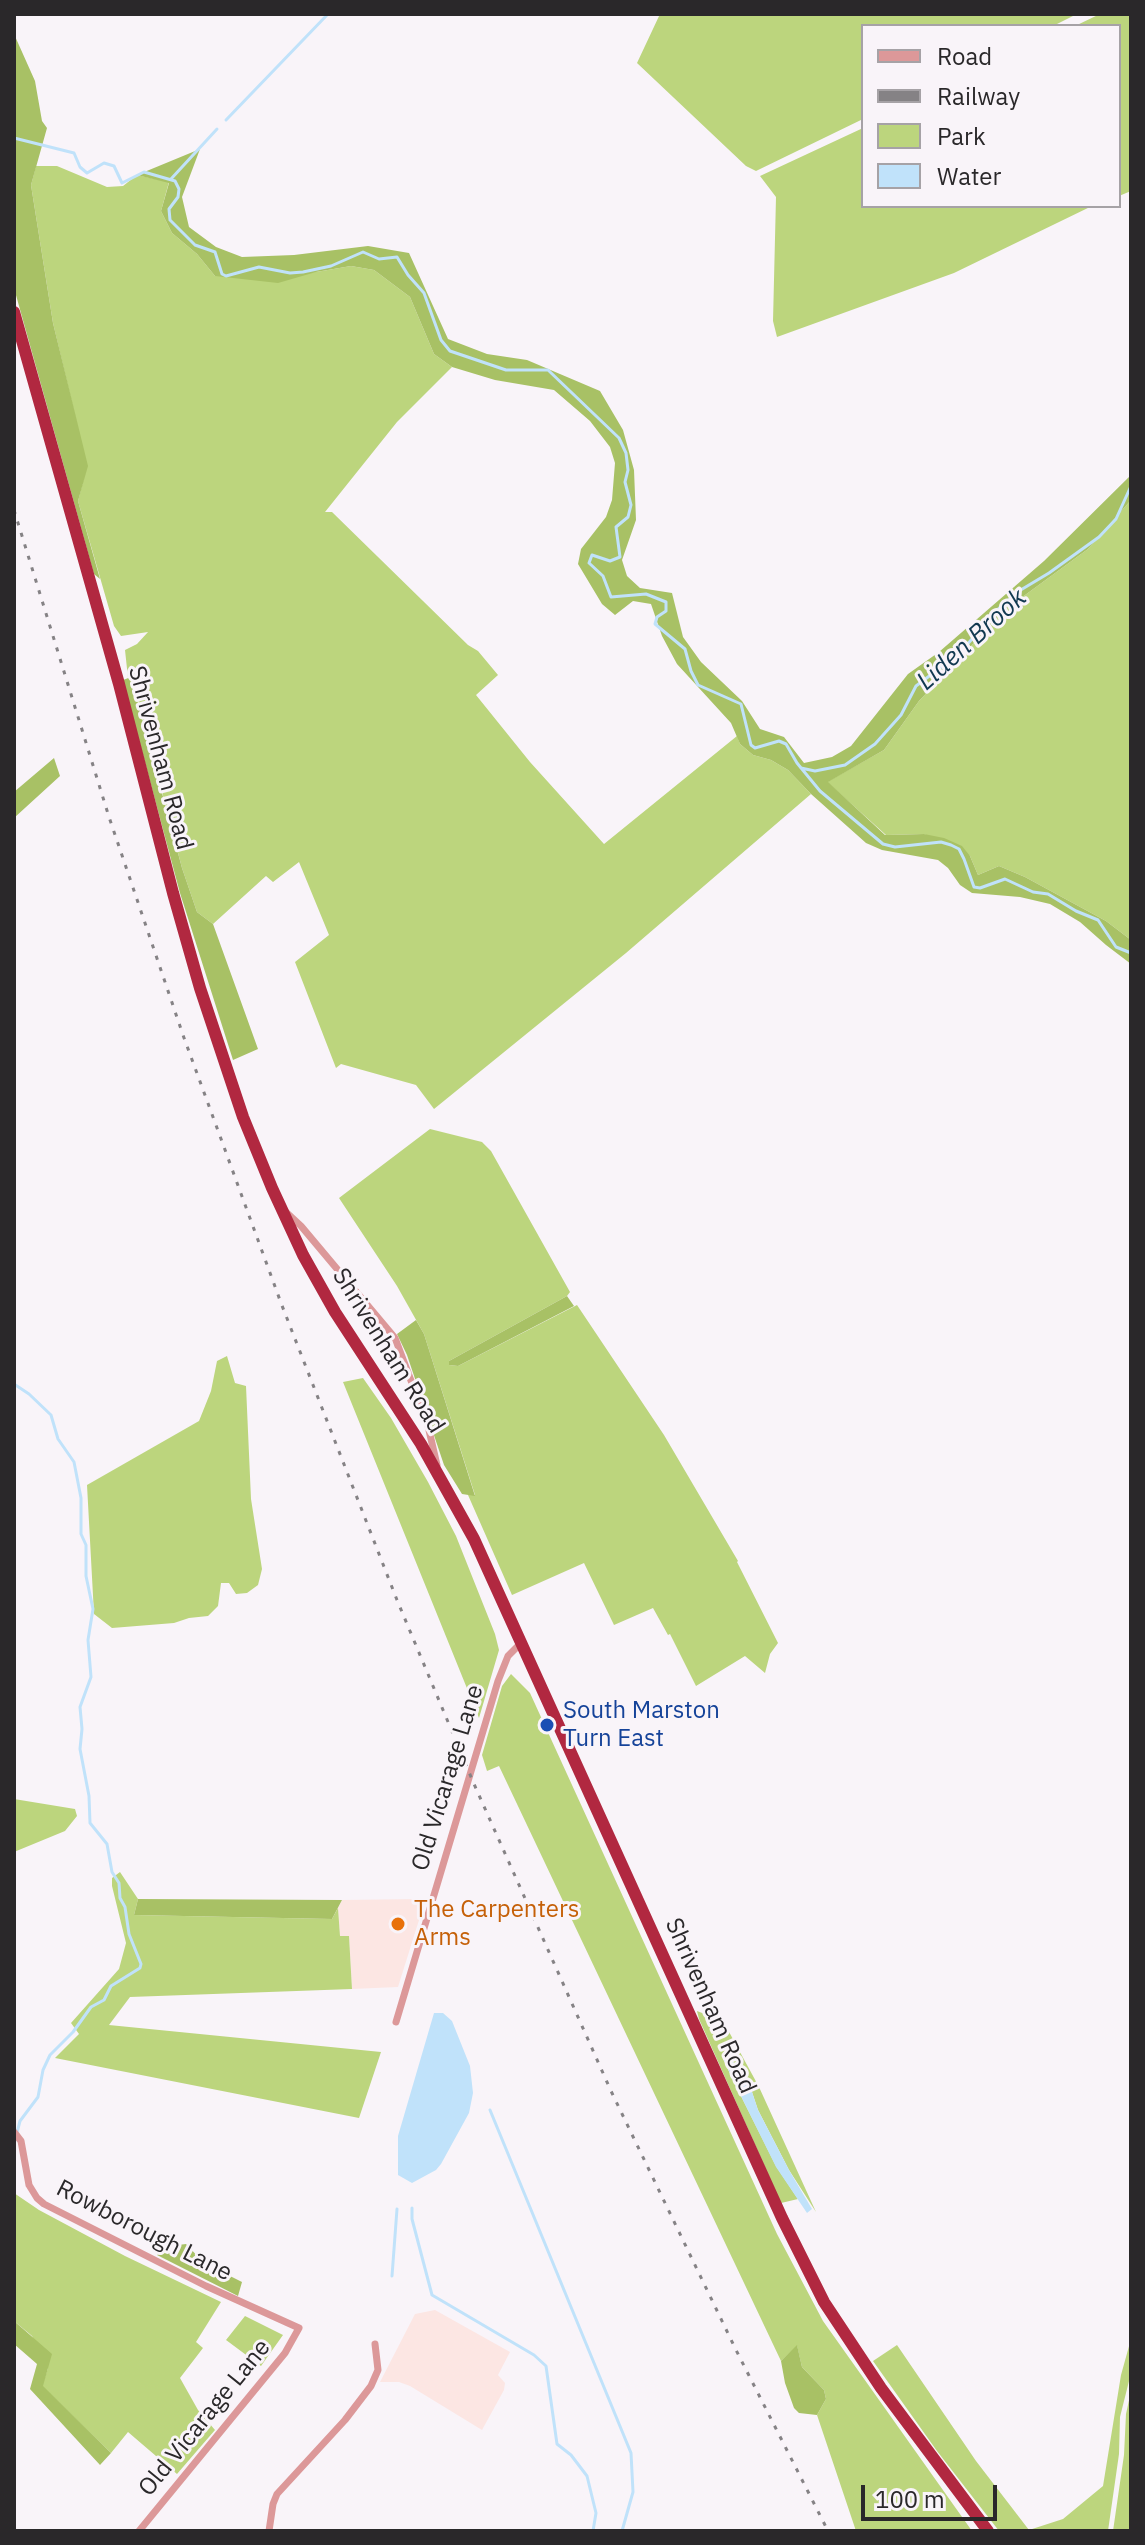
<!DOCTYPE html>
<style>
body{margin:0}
#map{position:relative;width:1145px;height:2545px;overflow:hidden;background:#f9f4f9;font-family:"IBM Plex Sans",sans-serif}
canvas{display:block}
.frame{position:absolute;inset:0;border:16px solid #2a282a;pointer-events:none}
.legend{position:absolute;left:861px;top:24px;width:260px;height:184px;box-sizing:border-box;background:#f9f4f9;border:2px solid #a6a2a6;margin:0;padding:10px 14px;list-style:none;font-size:24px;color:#2a282a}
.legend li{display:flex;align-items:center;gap:16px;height:40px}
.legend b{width:40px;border:2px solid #a6a2a6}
.scale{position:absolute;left:861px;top:2485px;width:136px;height:36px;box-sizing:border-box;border:4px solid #2a282a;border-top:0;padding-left:10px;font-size:24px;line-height:28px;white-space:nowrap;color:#2a282a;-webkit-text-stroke:6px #f9f4f9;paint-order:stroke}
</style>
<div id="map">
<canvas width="1145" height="2545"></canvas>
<div class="frame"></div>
<ul class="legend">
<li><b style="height:10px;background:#dc9899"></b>Road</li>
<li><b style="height:10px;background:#858285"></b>Railway</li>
<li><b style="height:22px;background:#bcd57d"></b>Park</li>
<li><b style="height:22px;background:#c0e2fa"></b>Water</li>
</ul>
<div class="scale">100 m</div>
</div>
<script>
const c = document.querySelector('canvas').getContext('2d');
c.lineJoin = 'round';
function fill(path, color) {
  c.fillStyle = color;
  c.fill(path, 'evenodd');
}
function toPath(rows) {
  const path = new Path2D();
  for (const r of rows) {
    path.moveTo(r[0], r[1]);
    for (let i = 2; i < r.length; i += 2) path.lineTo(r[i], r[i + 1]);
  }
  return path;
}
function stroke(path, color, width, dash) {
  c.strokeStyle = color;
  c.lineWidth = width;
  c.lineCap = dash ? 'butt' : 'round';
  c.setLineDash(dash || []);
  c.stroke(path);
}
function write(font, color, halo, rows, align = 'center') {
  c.font = font + ' "IBM Plex Sans",sans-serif';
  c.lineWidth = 6;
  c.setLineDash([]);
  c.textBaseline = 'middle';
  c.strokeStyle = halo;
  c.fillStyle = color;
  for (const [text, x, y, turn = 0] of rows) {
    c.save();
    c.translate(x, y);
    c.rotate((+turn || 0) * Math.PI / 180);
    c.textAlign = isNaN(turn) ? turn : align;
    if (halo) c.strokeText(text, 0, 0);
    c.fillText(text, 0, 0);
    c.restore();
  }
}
fill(toPath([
 [419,1899,425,1901,398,1987,352,1989,349,1937,340,1937,338,1908,342,1900],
 [435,2310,510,2352,498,2375,505,2383,504,2390,482,2430,410,2386,399,2382,380,2382,415,2314]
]), '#fce6e3');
fill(toPath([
 [660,14,1077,14,1053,26,863,26,863,119,756,171,746,166,637,63],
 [1100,14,1131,14,1131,191,1119,196,1119,26,1075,26],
 [863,128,863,206,1092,206,954,273,777,337,773,321,776,197,760,176],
 [36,166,57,166,107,187,123,186,137,175,169,182,161,211,172,233,197,254,215,276,316,272,351,266,374,270,410,297,434,354,452,367,397,422,325,512,332,512,468,645,478,651,498,675,476,695,530,762,604,844,737,736,740,744,753,755,771,760,788,770,811,794,626,953,434,1109,416,1085,341,1064,336,1068,295,962,329,935,299,862,273,882,266,876,213,924,197,912,182,868,132,677,128,678,125,650,137,644,148,632,121,636,114,626,78,501,87,466,53,323,31,185],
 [1131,500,1131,940,1106,921,1025,877,999,866,978,875,970,856,924,834,886,835,827,782,884,750,919,701,1006,609,1088,549],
 [430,1129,482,1142,491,1151,570,1292,567,1296,449,1361,449,1365,458,1366,577,1305,664,1435,738,1561,737,1562,778,1643,770,1654,765,1673,745,1656,696,1686,670,1634,668,1635,653,1608,614,1625,584,1563,512,1595,468,1495,475,1495,424,1334,397,1286,339,1198],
 [227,1356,235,1383,246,1386,251,1499,262,1569,258,1585,247,1593,236,1594,229,1583,221,1583,218,1606,208,1616,189,1618,174,1623,112,1628,94,1614,87,1485,199,1421,211,1391,217,1361],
 [363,1378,391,1418,428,1482,456,1536,495,1634,499,1650,479,1718,343,1382],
 [511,1674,530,1693,777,2234,823,2321,972,2531,856,2531,817,2415,826,2399,824,2390,802,2367,797,2346,781,2361,499,1766,487,1771,482,1755,502,1686],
 [14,1799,75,1809,77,1816,65,1831,14,1852],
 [120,1872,138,1899,134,1915,332,1919,338,1908,340,1936,349,1936,352,1989,130,1997,109,2025,381,2052,359,2118,55,2058,79,2034,71,2023,119,1969,126,1943,112,1886,112,1878],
 [697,2011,715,2018,728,2030,759,2087,816,2212,789,2170,758,2110,752,2092,729,2055,723,2059,733,2080,776,2166,798,2199,781,2203,699,2019],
 [14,2193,39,2210,125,2256,221,2302,196,2342,203,2348,180,2378,198,2410,215,2430,177,2474,128,2432,111,2453,42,2386,48,2368,32,2336,14,2321],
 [245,2316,283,2335,261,2366,226,2340],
 [1131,2339,1131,2373,1120,2417,1119,2454,1108,2531,999,2531,937,2451,873,2361,897,2345,976,2461,1029,2530,1063,2519,1103,2486,1121,2375],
 [1131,2391,1131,2531,1113,2531,1124,2455,1126,2414]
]), '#bcd57d');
fill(toPath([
 [14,34,35,81,42,121,47,128,31,185,53,323,88,466,78,501,100,579,94,574,14,288],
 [200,149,182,197,189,227,216,247,242,257,294,255,368,246,409,253,448,339,487,354,527,360,600,391,623,430,634,470,636,520,622,560,627,576,640,588,672,593,683,637,701,662,742,701,760,729,784,737,804,763,832,757,851,746,908,674,939,652,1044,561,1131,475,1131,500,1088,549,1006,609,919,701,884,750,828,782,885,835,924,834,944,838,962,846,970,856,978,875,999,866,1025,877,1106,921,1131,940,1131,964,1106,945,1080,922,1050,904,1020,897,972,893,960,885,948,868,938,860,882,850,866,843,811,794,788,770,771,760,753,755,740,744,731,723,677,664,662,636,651,604,633,601,615,615,602,604,578,564,581,549,606,517,612,500,615,463,610,447,590,421,554,390,495,380,452,367,434,354,410,297,374,270,351,266,316,272,278,283,215,276,197,254,172,233,161,211,169,183,137,175],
 [131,677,182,868,197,912,213,924,258,1049,233,1060,180,893,123,680],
 [54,758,60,776,14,818,14,792],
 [567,1296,574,1306,458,1366,449,1365,449,1361],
 [416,1320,424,1334,475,1496,462,1494,444,1465,407,1355,397,1334],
 [138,1899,342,1900,332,1919,134,1915],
 [163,2244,170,2246,186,2244,204,2263,242,2282,238,2296,157,2255],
 [14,2321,52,2354,43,2386,111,2453,100,2465,30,2389,37,2364,14,2344],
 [797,2345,802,2367,824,2390,826,2399,817,2415,799,2413,794,2408,785,2383,781,2361]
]), '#a8c165');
fill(toPath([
 [434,2013,443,2013,452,2021,470,2066,473,2093,469,2113,441,2164,436,2170,412,2183,398,2175,398,2136],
 [727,2053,752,2092,758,2110,789,2170,812,2209,807,2213,776,2167,733,2080,723,2058]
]), '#c0e2fa');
stroke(toPath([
 [226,120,328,14],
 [14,138,74,153,80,167,87,173,104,163,114,166,122,183,144,172,175,181,179,189,178,197,169,209,170,220,195,245,215,252,222,274,226,276,259,267,290,273,303,272,331,266,363,252,379,259,397,257,408,275,424,293,441,340,450,351,506,370,548,370,619,438,626,453,628,470,625,482,631,505,628,517,616,527,620,557,610,561,592,555,589,563,603,576,611,597,646,594,666,602,666,611,657,617,655,624,685,649,691,671,698,685,741,704,751,745,755,748,779,741,786,744,797,763,820,791,883,844,895,847,941,842,951,845,959,849,964,859,974,887,980,888,1005,879,1033,892,1048,894,1076,911,1098,920,1116,947,1131,953],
 [171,179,217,129],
 [801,768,815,771,845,765,875,744,901,715,916,686,960,653,995,612,1019,591,1049,573,1099,537,1116,519,1131,486],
 [14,1384,29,1394,51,1415,58,1439,74,1462,81,1498,81,1534,86,1545,86,1576,93,1609,88,1640,91,1677,80,1707,82,1729,80,1749,89,1796,90,1823,107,1844,112,1872,119,1883,120,1898,125,1907,129,1934,141,1964,140,1968,111,1986,104,2000,91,2007,73,2032,50,2055,43,2070,38,2097,20,2121,14,2144],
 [490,2110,631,2453,633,2492,622,2531],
 [14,2174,14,2185],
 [412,2208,412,2219,432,2295,534,2355,546,2366,557,2444,571,2455,587,2476,596,2513,593,2531],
 [392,2276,397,2209]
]), '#c0e2fa', 3);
stroke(toPath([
 [287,1213,301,1226,395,1338,428,1426,437,1465],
 [396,2022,498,1681,508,1656,520,1644],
 [14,2132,21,2141,29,2185,37,2198,44,2204,206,2286,299,2328,285,2353,139,2531],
 [269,2531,273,2504,277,2494,345,2420,371,2386,378,2370,375,2344]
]), '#dc9899', 7);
stroke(toPath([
 [14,312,119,684,173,893,200,988,243,1117,272,1188,303,1255,335,1312,421,1444,474,1539,782,2218,824,2302,881,2388,988,2531]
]), '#b12840', 12);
stroke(toPath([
 [14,510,109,817,183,1035,281,1303,397,1600,474,1784,611,2091,736,2350,828,2531]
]), '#858285', 3, [4, 8]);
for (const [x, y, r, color] of [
 [547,1725,8,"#1a4fb4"],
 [398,1924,8,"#e8710a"]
]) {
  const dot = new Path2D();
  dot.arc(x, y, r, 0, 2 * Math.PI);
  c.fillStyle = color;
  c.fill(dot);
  stroke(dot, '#f9f4f9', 3);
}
write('24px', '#2a282a', '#f9f4f9', [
 ["Shrivenham Road",160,758,75],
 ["Shrivenham Road",388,1351,58],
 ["Old Vicarage Lane",448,1778,-73],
 ["Shrivenham Road",710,2006,66],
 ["Rowborough Lane",144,2231,27],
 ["Old Vicarage Lane",205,2418,-51]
]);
write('24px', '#164399', '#f9f4f9', [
 ["South Marston",563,1711],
 ["Turn East",563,1739]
], 'left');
write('24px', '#c56008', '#f9f4f9', [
 ["The Carpenters",414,1910],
 ["Arms",414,1938]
], 'left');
write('italic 26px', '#113950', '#f9f4f9', [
 ["Liden Brook",972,640,-42]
]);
</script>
